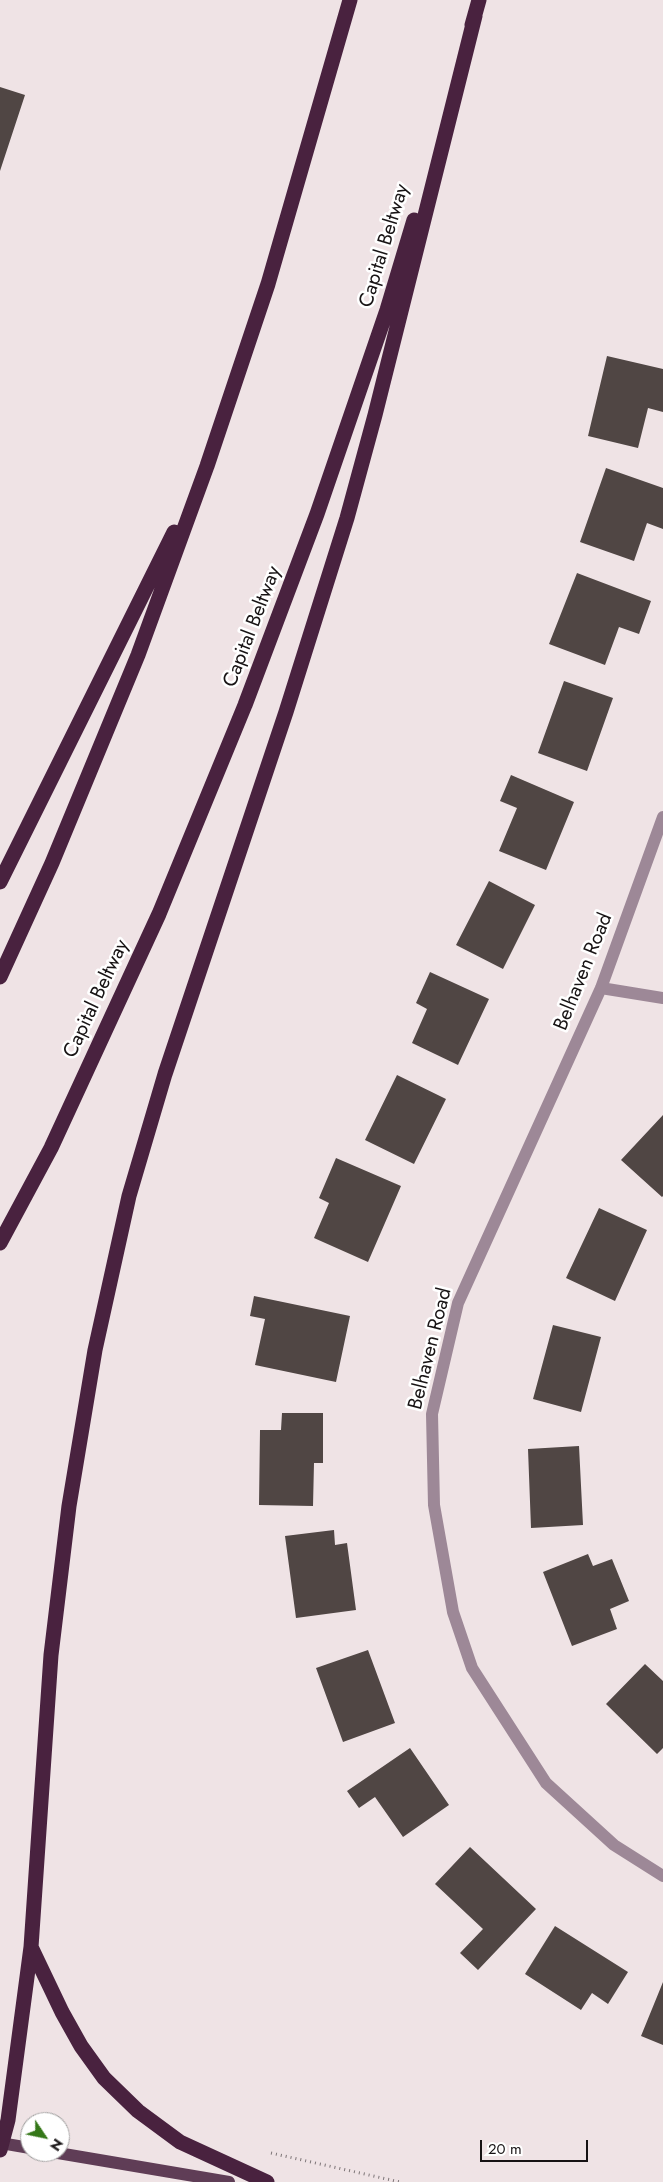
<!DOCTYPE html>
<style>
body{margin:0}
#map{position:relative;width:663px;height:2182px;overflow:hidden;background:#efe3e5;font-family:Jost,sans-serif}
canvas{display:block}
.north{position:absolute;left:20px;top:2112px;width:50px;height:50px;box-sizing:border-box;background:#fff;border:1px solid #a2a1a1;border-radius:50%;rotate:124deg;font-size:14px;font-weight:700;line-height:20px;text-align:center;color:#171314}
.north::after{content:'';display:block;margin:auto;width:18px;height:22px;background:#347718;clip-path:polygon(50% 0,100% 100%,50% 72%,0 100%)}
.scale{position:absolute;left:480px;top:2140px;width:108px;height:22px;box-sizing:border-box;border:2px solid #171314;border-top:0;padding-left:6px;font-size:15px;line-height:18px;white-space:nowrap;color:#171314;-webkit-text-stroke:4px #fff;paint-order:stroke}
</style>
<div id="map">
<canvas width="663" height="2182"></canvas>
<div class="north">N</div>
<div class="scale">20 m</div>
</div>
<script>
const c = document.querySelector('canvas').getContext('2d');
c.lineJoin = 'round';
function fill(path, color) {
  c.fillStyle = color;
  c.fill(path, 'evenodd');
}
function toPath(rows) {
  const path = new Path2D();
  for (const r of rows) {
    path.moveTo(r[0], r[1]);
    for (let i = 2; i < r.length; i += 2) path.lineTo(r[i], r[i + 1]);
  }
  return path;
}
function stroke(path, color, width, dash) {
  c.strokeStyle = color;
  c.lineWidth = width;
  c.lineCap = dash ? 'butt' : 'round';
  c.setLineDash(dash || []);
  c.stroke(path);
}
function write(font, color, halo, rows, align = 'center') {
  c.font = font + ' Jost,sans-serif';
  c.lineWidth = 5;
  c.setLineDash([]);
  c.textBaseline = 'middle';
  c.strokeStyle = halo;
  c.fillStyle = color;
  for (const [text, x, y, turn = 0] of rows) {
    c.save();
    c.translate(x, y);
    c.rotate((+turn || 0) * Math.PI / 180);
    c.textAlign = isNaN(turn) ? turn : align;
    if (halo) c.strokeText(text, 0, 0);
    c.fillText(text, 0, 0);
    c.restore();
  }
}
fill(toPath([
 [0,87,25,95,0,171],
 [607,356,663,369,663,412,648,408,638,448,588,436],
 [606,468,663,488,663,529,647,523,634,561,580,542],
 [577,573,651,601,639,634,619,627,605,665,549,644],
 [564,681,613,698,587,771,538,753],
 [511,775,574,802,546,870,499,851,517,808,500,801],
 [489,881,535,905,503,969,456,945],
 [430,972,489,999,458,1065,412,1043,427,1009,416,1003],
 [397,1075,446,1099,414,1164,365,1140],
 [663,1115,663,1196,662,1197,621,1160],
 [336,1158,401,1186,368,1262,314,1238,329,1203,319,1198],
 [599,1208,647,1230,615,1301,566,1278],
 [254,1296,350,1316,336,1382,255,1365,265,1319,250,1316],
 [553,1325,601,1337,581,1412,533,1399],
 [282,1413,323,1413,323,1463,314,1463,313,1506,259,1505,260,1430,281,1430],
 [579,1446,583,1525,531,1528,528,1449],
 [334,1530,335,1545,347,1543,356,1610,296,1618,285,1536],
 [588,1554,593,1566,612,1559,629,1601,610,1609,617,1629,572,1646,543,1572],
 [368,1650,395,1723,343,1742,316,1668],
 [645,1664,663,1681,663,1748,657,1754,606,1704],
 [410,1748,449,1805,403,1837,375,1797,359,1808,347,1791],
 [470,1847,536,1909,478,1970,460,1953,483,1929,435,1884],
 [555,1926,628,1972,608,2004,592,1993,581,2010,525,1974],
 [663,1982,663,2045,641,2036]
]), '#504644');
stroke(toPath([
 [271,2153,400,2182]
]), '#7d7577', 3, [1, 4]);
stroke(toPath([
 [663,817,601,988,458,1303,432,1414,434,1505,453,1612,472,1668,546,1783,614,1845,663,1876],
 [601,988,663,998]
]), '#9d8897', 12);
stroke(toPath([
 [0,2143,30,2148],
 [52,2152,229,2182]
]), '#5f3d56', 12);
stroke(toPath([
 [472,25,479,0],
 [0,882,174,532],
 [0,977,52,863,138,655,207,466,268,284,350,0],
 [0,1243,51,1148,159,914,245,705,317,514,387,310,414,220],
 [31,1947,62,2012,81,2046,104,2078,138,2111,180,2142,267,2182],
 [0,2150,8,2120,31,1947,51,1655,69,1506,95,1350,129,1196,165,1074,286,712,347,518,375,415,475,16]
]), '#49223f', 15);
write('20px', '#171314', '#fff', [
 ["Capital Beltway",385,246,-73],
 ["Capital Beltway",253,627,-69],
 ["Belhaven Road",584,972,-68],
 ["Capital Beltway",97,999,-65],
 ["Belhaven Road",431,1349,-76]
]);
</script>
